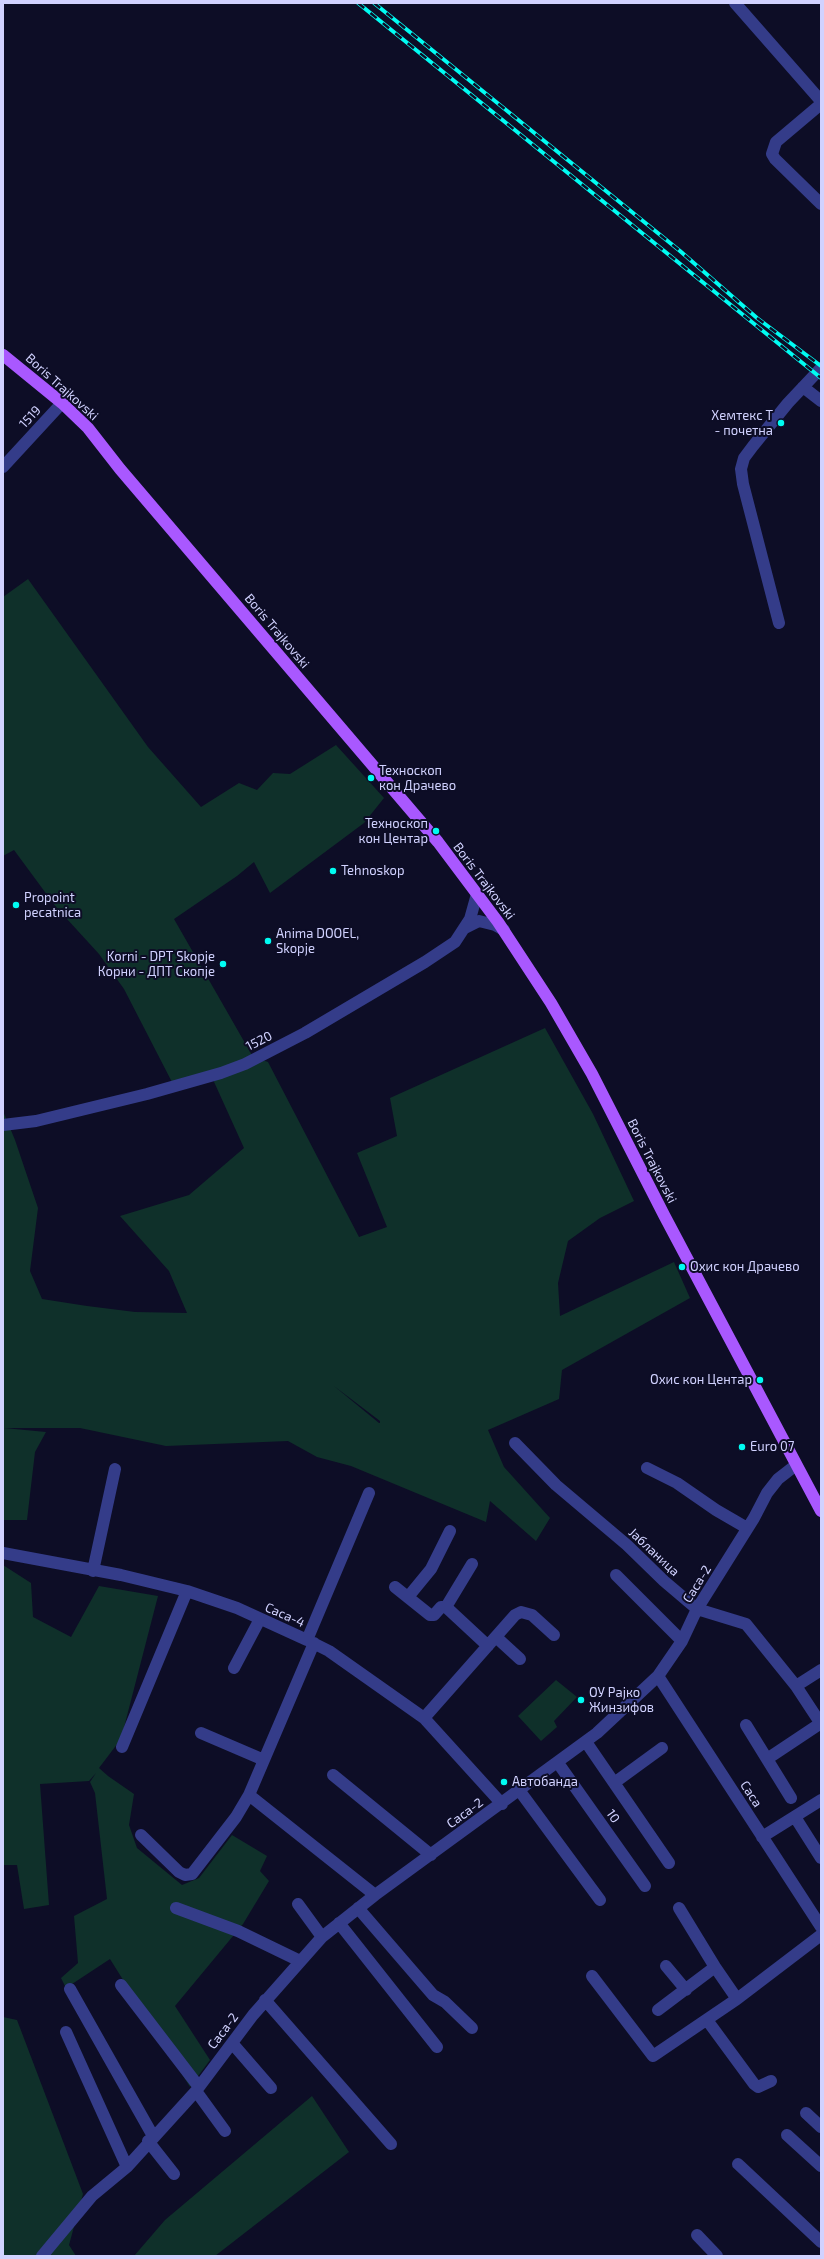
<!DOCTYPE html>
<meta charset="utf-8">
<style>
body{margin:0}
#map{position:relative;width:824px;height:2259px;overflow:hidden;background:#0d0d26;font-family:"Exo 2",sans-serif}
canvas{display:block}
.frame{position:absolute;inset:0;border:4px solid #d1d2ff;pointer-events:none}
</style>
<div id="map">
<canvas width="824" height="2259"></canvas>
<div class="frame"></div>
</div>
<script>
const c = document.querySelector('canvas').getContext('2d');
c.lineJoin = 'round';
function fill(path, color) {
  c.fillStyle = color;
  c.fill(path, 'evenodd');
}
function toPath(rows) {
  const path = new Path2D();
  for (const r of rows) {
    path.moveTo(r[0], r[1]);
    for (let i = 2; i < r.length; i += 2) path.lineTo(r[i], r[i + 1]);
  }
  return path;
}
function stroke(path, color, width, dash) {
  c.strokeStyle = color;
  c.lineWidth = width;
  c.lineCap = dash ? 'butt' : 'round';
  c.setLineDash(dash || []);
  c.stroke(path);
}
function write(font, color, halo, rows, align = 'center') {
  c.font = font + ' "Exo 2",sans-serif';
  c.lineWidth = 4;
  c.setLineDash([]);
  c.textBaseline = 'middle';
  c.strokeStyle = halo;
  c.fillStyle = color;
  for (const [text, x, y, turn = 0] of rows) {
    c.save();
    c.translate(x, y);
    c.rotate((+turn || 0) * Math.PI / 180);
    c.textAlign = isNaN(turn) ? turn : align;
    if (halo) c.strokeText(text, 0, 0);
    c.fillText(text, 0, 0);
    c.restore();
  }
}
fill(toPath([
 [28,579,148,747,201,807,239,783,257,790,273,773,290,774,336,745,384,798,364,823,270,893,254,862,237,876,174,919,253,1057,268,1062,359,1237,387,1227,357,1153,397,1136,390,1098,545,1028,593,1114,634,1201,600,1218,568,1241,558,1283,560,1316,674,1262,690,1298,562,1370,559,1399,488,1430,504,1467,550,1518,536,1541,490,1501,486,1522,351,1466,317,1457,288,1441,166,1446,80,1428,4,1428,46,1432,35,1452,27,1520,3,1520,3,1111,15,1140,38,1208,30,1271,42,1299,87,1306,135,1312,187,1313,169,1271,120,1216,189,1195,244,1148,210,1073,174,1086,124,989,99,954,56,907,14,850,3,856,3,597],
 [334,1386,380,1421,380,1423,379,1423],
 [3,1565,31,1583,33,1617,71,1637,99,1586,158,1596,121,1739,99,1768,108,1776,134,1794,129,1825,137,1848,182,1885,199,1878,232,1835,267,1856,260,1871,269,1881,243,1924,175,2006,210,2060,190,2087,110,1959,66,1988,61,1978,78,1963,74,1916,107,1899,95,1793,90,1782,96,1773,89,1781,40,1784,49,1905,24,1909,17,1865,3,1865],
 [556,1680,577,1697,554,1721,557,1727,541,1741,518,1716],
 [3,2017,17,2020,83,2194,69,2245,76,2256,3,2256],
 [312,2096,349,2152,215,2256,134,2256,165,2220]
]), '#0f302a');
stroke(toPath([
 [735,3,821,101],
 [821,104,776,142,772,154,775,159,821,204],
 [803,387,821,401],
 [3,467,62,403],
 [779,623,743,484,741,469,744,458,753,446,788,403,821,368],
 [465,928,479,921,495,925,504,930],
 [3,1125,36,1121,147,1094,221,1073,245,1064,305,1033,425,962,455,942,470,919,477,894],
 [515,1443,556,1485,627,1545,664,1581,697,1609,746,1624,796,1686,821,1724],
 [647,1468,677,1483,716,1510,747,1528],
 [3,1553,121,1575,187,1591,237,1608,307,1640,329,1651,424,1718,502,1804],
 [93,1571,115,1469],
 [616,1575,682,1641],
 [395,1587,430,1615,434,1615,441,1607,446,1607,488,1646],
 [408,1597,431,1569,450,1531],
 [446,1607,472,1564],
 [496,1637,520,1659],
 [307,1640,369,1493],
 [234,1668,260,1619],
 [658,1676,821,1927],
 [796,1686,821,1670],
 [424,1718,515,1615,521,1612,532,1615,554,1635],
 [746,1725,791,1798],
 [201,1733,264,1760],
 [586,1742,669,1863],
 [122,1747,187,1591],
 [767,1759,821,1723],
 [558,1763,645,1886],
 [333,1775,431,1855],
 [614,1783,662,1748],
 [519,1790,600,1900],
 [249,1795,314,1643],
 [795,1817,821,1858],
 [141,1835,179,1872,185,1875,192,1874,236,1817,249,1795,375,1895],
 [762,1837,821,1800],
 [298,1904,322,1937],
 [176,1908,238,1931,300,1961],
 [358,1908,433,1995,445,2002,472,2028],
 [679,1908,715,1967,737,1999],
 [339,1923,437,2047],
 [666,1966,686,1990],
 [592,1976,653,2056,737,1999,821,1935],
 [121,1985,199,2087],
 [70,1989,153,2136],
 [265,2000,391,2144],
 [658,2010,715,1967],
 [707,2020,754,2084,758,2087,771,2081],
 [66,2032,127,2167],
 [232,2043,271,2088],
 [196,2091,225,2131],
 [806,2113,821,2127],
 [787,2135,821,2166],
 [148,2141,174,2174],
 [738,2164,821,2242],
 [697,2235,717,2256],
 [42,2256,92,2196,127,2167,196,2091,253,2015,322,1937,375,1895,597,1733,658,1676,682,1641,697,1609,754,1518,767,1493,778,1479,796,1465]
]), '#343c89', 12);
stroke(toPath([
 [3,355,62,403,88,428,120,469,438,842,498,922,551,1003,592,1074,664,1215,821,1511]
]), '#a958ff', 12);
const rail = toPath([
 [358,3,821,378],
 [374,3,680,251,757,318,821,366]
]);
stroke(rail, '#00fcf2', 4);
stroke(rail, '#0d0d26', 2.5, [8]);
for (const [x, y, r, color] of [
 [781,423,4,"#00fcf2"],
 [371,778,4,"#00fcf2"],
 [436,831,4,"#00fcf2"],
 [333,871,4,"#00fcf2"],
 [16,905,4,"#00fcf2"],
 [268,941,4,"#00fcf2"],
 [223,964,4,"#00fcf2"],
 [682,1267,4,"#00fcf2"],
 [760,1380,4,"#00fcf2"],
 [742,1447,4,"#00fcf2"],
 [581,1700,4,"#00fcf2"],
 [504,1782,4,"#00fcf2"]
]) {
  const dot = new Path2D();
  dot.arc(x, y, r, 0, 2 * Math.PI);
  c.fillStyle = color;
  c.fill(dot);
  stroke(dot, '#0d0d26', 1.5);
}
write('13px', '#d1d2ff', '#0d0d26', [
 ["Boris Trajkovski",62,387,42],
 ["1519",30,417,-47],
 ["Boris Trajkovski",277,631,50],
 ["Boris Trajkovski",484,881,53],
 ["1520",259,1041,-27],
 ["Boris Trajkovski",652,1161,63],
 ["Јабланица",654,1552,43],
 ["Саса-2",697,1584,-58],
 ["Саса-4",285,1615,24],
 ["Саса",751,1794,57],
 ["Саса-2",465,1813,-36],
 ["10",613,1816,55],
 ["Саса-2",223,2031,-53]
]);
write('13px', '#d1d2ff', '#0d0d26', [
 ["Хемтекс Т",773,416,"right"],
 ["- почетна",773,431,"right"],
 ["Техноскоп",379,771],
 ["кон Драчево",379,786],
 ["Техноскоп",428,824,"right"],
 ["кон Центар",428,839,"right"],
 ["Tehnoskop",341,871],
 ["Propoint",24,898],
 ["pecatnica",24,913],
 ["Anima DOOEL,",276,934],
 ["Skopje",276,949],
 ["Korni - DPT Skopje",215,957,"right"],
 ["Корни - ДПТ Скопје",215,972,"right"],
 ["Охис кон Драчево",690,1267],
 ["Охис кон Центар",752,1380,"right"],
 ["Euro 07",750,1447],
 ["ОУ Рајко",589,1693],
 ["Жинзифов",589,1708],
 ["Автобанда",512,1782]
], 'left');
</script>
